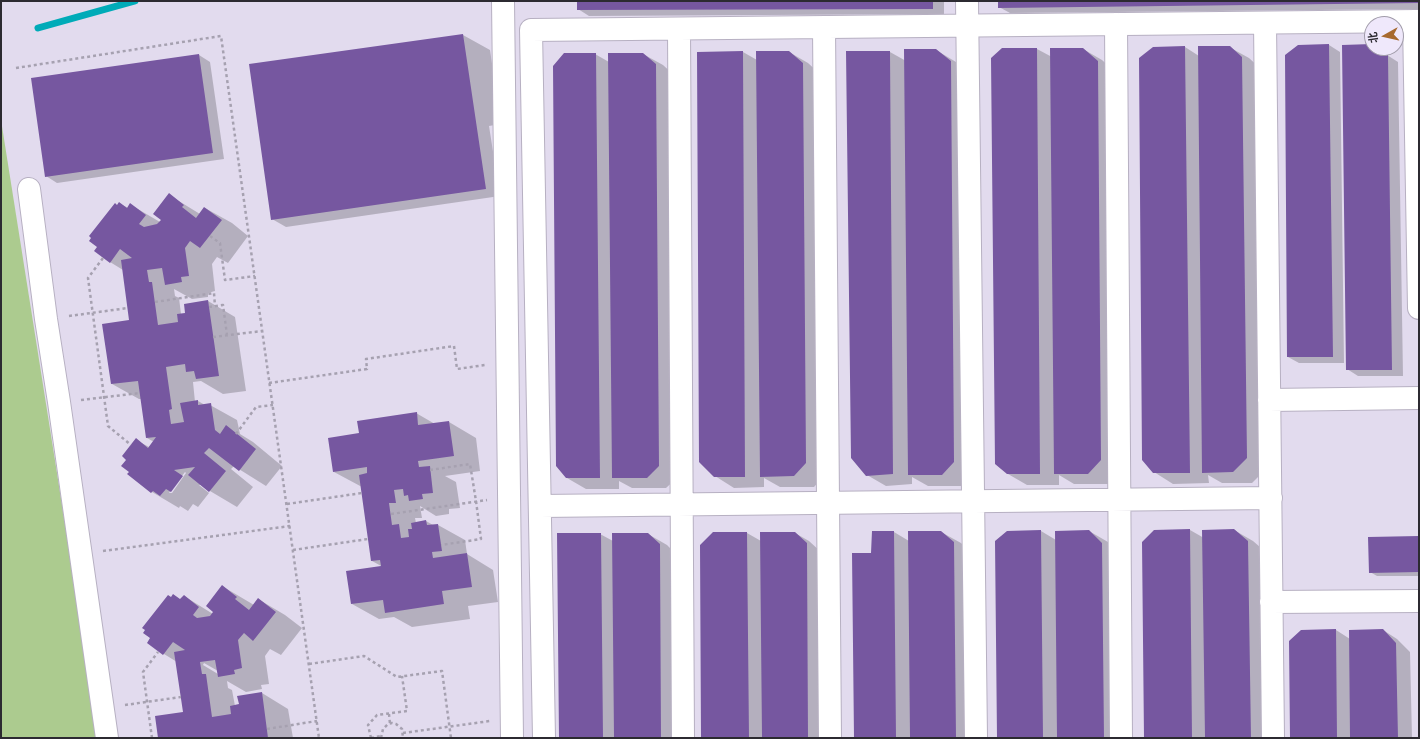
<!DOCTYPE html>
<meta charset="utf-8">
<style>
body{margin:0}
#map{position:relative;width:1420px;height:739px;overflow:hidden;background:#e2dbee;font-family:"IBM Plex Serif","Noto Sans SC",serif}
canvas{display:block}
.frame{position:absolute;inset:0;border:2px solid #2c2a31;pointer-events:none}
.north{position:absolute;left:1364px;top:16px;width:40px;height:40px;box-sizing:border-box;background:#efe8fb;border:1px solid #a19caa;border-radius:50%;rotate:262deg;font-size:11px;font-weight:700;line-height:16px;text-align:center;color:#2c2a31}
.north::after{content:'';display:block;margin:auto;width:14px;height:18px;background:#a7692e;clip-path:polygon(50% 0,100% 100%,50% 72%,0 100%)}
</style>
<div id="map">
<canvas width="1420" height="739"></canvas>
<div class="frame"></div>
<div class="north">北</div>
</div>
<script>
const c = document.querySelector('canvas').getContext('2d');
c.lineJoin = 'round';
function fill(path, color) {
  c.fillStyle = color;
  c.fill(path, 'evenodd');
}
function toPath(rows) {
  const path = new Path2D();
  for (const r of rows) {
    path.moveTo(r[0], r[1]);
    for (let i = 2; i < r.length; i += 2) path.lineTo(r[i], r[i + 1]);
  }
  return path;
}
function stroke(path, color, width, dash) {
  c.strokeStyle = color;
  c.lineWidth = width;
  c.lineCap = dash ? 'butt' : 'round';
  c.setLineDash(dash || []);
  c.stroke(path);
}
fill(toPath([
 [1,120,99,738,1,738]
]), '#accb8f');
fill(toPath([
 [578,1,944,1,944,14,589,16,578,9],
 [999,1,1419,1,1419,9,1010,13,999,7],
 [463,35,490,50,501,124,489,126,500,196,286,227,272,219,250,65],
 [1329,45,1340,52,1344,363,1299,363,1288,357,1298,46],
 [1372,46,1372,48,1376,48,1398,62,1403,376,1358,376,1347,369],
 [1185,47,1199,56,1229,47,1249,58,1261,69,1266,469,1252,483,1222,483,1208,475,1209,483,1173,484,1154,472],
 [1037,49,1052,57,1083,49,1102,60,1116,73,1120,471,1108,484,1074,484,1059,475,1059,485,1027,485,1008,474],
 [936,50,956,62,970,73,972,473,961,486,928,486,912,477,912,484,886,486,867,475,890,52,906,61],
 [743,52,757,60,789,52,808,63,821,75,825,475,814,487,780,487,764,478,764,487,734,488,715,476],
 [595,54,609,62,643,54,663,65,675,76,678,477,666,488,632,488,619,481,619,489,586,489,567,478],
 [199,55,210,62,224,159,57,183,46,176],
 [169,195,200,214,205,208,232,223,248,236,228,263,217,257,212,264,215,291,208,293,208,297,192,299,174,289,175,296,179,298,181,314,187,314,208,301,235,317,246,391,223,394,201,381,193,382,195,402,198,401,205,405,210,405,237,420,240,434,253,442,282,466,266,486,234,466,231,469,253,487,237,507,210,491,202,485,199,485,209,493,198,507,193,504,188,511,180,506,179,508,152,492,128,474,130,472,127,459,136,440,149,447,154,442,147,438,142,399,139,399,112,384,131,321,123,270,110,262,98,247,119,203,128,208,131,205,160,222,162,220],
 [185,472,186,473,172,493,169,493],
 [416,413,435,424,449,422,476,438,480,471,445,476,456,482,460,508,449,509,449,514,436,516,420,506,422,518,415,518,416,523,426,521,433,525,438,525,465,540,467,554,493,570,498,602,468,606,470,619,412,627,394,617,379,619,352,604,383,567,372,561,362,487,334,472,360,434],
 [1190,530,1204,538,1234,530,1253,541,1267,553,1269,738,1145,738],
 [1041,531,1056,540,1089,531,1108,542,1121,554,1123,738,998,738],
 [894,532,909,541,941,532,961,543,973,554,974,738,855,738,872,554],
 [747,533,761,541,795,533,809,541,821,552,822,738,702,738],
 [600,534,613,541,648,534,667,545,678,556,680,738,560,738],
 [1419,537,1419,576,1377,576,1370,572],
 [222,586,254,605,258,599,285,615,302,628,281,655,270,649,265,656,269,684,261,685,262,689,246,692,227,681,228,688,232,690,235,706,240,705,262,693,288,709,293,738,160,738,184,713,177,662,164,654,148,643,171,598,181,600,184,596,213,614],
 [204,663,218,671,218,674,203,665],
 [1336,630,1350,639,1383,630,1397,639,1410,652,1412,738,1291,738]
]), '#0003');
stroke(toPath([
 [38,28,135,1]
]), '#00abb8', 7);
fill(toPath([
 [577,1,933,1,933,9,577,10],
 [998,1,1419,1,1419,3,998,8],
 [463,34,486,189,271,220,249,64],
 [1329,44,1333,357,1287,357,1285,55,1298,45],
 [1372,44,1372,48,1377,48,1388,55,1392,370,1346,370,1342,45],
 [1185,46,1190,473,1153,473,1142,460,1139,58,1153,47],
 [1198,46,1230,46,1242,57,1247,458,1233,472,1202,473],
 [1002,48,1037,48,1040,474,1007,474,995,464,991,58],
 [1050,48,1083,48,1098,61,1101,460,1088,474,1054,474],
 [904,49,936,49,951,61,954,462,942,475,908,475],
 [743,51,745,477,714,477,699,462,697,52],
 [756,51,789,51,803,63,806,463,794,476,760,477],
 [846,51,890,51,893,474,866,476,851,458],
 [564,53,596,53,600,478,566,478,556,466,553,66],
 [608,53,643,53,656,64,659,466,647,478,612,478],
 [199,54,213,153,45,177,31,78],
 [169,193,184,205,182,207,196,218,204,207,222,220,200,248,190,241,185,248,189,276,181,277,182,282,165,285,162,268,147,270,149,282,152,282,158,325,178,322,177,314,185,313,184,304,208,300,219,376,196,379,194,371,186,372,185,364,166,367,172,409,169,410,171,424,184,422,180,403,198,400,198,405,211,403,215,430,220,434,226,425,256,449,239,471,209,448,204,453,226,471,209,492,188,475,195,467,174,470,183,476,171,492,166,489,160,496,153,491,151,493,127,474,129,472,121,466,126,460,122,456,136,438,148,448,156,437,146,438,138,381,111,384,102,324,129,320,121,260,132,258,120,249,110,263,94,251,97,247,89,241,91,238,89,236,115,203,117,205,119,202,127,208,130,203,146,215,139,224,144,227,157,224,161,220,153,214],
 [417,412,418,425,449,421,454,456,418,461,419,467,430,466,433,493,422,494,423,499,409,501,408,495,404,496,403,489,394,490,396,503,389,503,392,525,399,524,401,538,409,537,408,529,412,529,411,523,426,520,427,525,438,524,442,551,432,552,433,558,467,553,472,587,442,591,444,604,385,613,383,600,351,604,346,571,381,566,380,560,371,561,359,475,367,473,367,467,333,472,328,438,359,433,357,421],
 [1190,529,1192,738,1144,738,1142,542,1154,530],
 [1234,529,1248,541,1251,738,1205,738,1202,530],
 [1041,530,1043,738,997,738,995,541,1007,531],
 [1089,530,1102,543,1104,738,1057,738,1055,531],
 [872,531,894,531,896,738,854,738,852,553,871,553],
 [908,531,941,531,954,542,956,738,910,738],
 [713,532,747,532,749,738,701,738,700,545],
 [760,532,795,532,807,543,808,738,762,738],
 [557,533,601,533,603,738,559,738],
 [612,533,648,533,660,544,661,738,614,738],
 [1419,536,1419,572,1369,573,1368,537],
 [222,585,237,597,235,599,249,610,258,598,276,612,253,641,244,633,238,640,242,668,234,670,235,674,218,677,215,660,200,662,202,674,206,674,212,717,231,714,230,706,239,704,237,696,262,692,268,738,158,738,155,716,183,712,174,652,185,650,173,642,163,655,147,643,150,638,143,633,145,630,142,628,168,595,171,597,173,594,180,599,184,595,199,607,193,615,197,618,210,616,213,612,206,606],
 [1336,629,1337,738,1290,738,1289,641,1301,630],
 [1383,629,1396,643,1398,738,1350,738,1349,630]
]), '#7657a0');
const minor = toPath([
 [503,1,512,738],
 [967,1,976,738],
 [1414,21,1419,308],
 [1265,23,1273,738],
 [1116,24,1121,738],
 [824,27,830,738],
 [679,29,683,738],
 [29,189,46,319,59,402,107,738],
 [1269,400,1419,398],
 [540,506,1271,498],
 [1271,602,1419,601],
 [544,738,531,30,1419,21]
]);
stroke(minor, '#b7b0c2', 24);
stroke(toPath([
 [16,68,221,36,319,738],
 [210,236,220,243,225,280,255,276],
 [103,258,88,278,108,426,131,445],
 [155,302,214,293,215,306],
 [209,307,223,305,227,335],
 [69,316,128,308],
 [213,337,262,331],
 [269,383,367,369,366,359,454,346,457,369,485,365],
 [81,400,140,393],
 [236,434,256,407,273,405],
 [430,470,470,464,476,501,481,539,441,545],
 [287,504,362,493],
 [391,514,487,500],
 [293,550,368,539],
 [103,551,290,526],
 [309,664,364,656,397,677,442,671,451,738],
 [125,705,181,697],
 [389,714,390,724],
 [267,729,317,721],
 [403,733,490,721],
 [152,738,143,672,158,652],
 [371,738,368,725,377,715,407,711,402,676],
 [371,738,381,736],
 [381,738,383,729,388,724,392,723,396,724,402,729,403,738]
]), '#a6a1b0', 2.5, [3, 3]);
stroke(minor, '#fff', 22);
</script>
